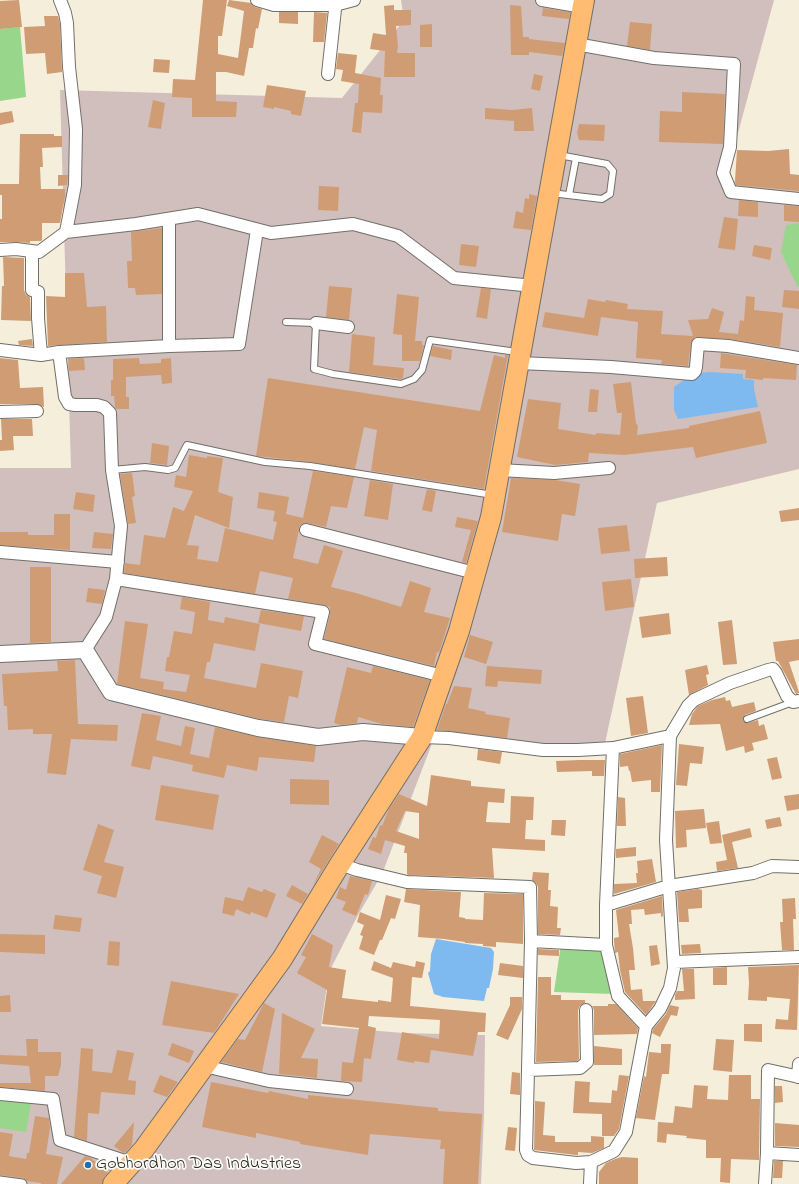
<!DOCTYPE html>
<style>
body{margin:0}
canvas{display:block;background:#f4eedb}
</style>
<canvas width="799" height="1184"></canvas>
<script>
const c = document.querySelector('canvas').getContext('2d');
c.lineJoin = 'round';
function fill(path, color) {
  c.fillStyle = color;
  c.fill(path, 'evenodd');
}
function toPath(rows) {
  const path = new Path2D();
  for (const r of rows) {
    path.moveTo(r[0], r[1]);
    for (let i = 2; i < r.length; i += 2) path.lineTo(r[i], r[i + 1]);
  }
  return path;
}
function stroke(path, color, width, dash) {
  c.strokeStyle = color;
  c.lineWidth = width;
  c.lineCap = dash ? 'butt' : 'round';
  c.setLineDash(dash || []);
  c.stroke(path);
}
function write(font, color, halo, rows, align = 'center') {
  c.font = font + ' "Indie Flower",sans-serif';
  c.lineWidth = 3.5;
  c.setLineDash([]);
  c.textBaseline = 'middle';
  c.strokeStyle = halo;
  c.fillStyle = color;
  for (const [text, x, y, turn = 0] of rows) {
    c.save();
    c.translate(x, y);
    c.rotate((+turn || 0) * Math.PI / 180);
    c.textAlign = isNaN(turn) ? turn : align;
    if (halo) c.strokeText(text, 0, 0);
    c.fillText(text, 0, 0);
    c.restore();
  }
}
fill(toPath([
 [401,0,774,0,725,181,799,184,799,469,657,503,605,743,519,745,433,741,382,874,358,915,329,972,321,1026,403,1033,485,1035,484,1115,481,1184,0,1184,0,468,71,468,60,90,342,98,404,20]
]), '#d1bfbd');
fill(toPath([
 [20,27,26,97,0,101,0,29],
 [799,223,799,286,797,286,781,252,786,225],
 [561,944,605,946,614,994,554,992],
 [0,1099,31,1103,26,1132,0,1128]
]), '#98d68b');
fill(toPath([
 [709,372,743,374,743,379,754,380,754,389,758,407,678,419,674,410,674,387,693,374],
 [436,939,491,948,494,952,493,969,489,988,487,988,484,1001,443,997,434,994,428,973,430,971,431,954]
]), '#7eb9f0');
fill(toPath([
 [19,0,22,27,0,29,0,1],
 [203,0,227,0,222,36,218,36,218,54,238,58,244,11,227,6,229,0,251,3,255,7,262,9,258,29,256,28,253,48,249,48,244,76,226,72,216,72,216,101,237,102,236,117,192,117,192,98,172,97,173,79,195,80],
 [394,5,394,10,411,10,411,25,396,26,398,46,397,53,415,53,415,77,384,77,385,51,370,49,373,33,386,35,384,6],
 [510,5,521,6,523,37,529,37,529,39,565,43,562,56,529,52,529,55,511,55],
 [543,8,570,12,569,19,542,16],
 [279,12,298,12,298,24,279,23],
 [314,12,327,13,324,42,313,42],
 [44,16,58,16,60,24,62,72,47,74,45,53,26,54,24,27,45,26],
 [630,22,652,24,650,50,627,46],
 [432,24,432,47,420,47,420,25],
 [338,53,357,55,355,73,381,78,380,95,383,95,382,113,363,112,361,133,352,132,355,103,358,103,359,84,341,81,343,70,336,69],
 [154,59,170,60,169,73,153,72],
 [534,74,543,76,540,91,531,89],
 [267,85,306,91,301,116,291,114,291,111,274,107,274,109,263,107],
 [682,92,725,94,723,144,659,142,660,111,682,112],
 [153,100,165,103,161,129,148,127],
 [485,108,512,110,532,108,534,131,514,131,514,121,485,119],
 [12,111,14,122,0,125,0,113],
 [579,124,605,125,604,141,579,140,577,133],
 [20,134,54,134,54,136,62,136,62,147,42,148,43,167,40,167,41,189,65,189,65,196,60,223,42,223,42,240,41,241,30,241,30,243,16,242,0,242,0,219,2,219,2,195,0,195,0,184,19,184],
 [789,149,790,174,799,175,799,191,736,185,735,181,737,150,768,151],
 [58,175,68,175,67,185,58,186],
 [319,186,339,187,338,211,318,210],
 [529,194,537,196,531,230,513,228,516,211,523,213,525,198,529,199],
 [739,200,758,202,758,217,738,216],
 [784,205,799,206,799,222,784,221],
 [724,217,738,219,735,250,718,248],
 [162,228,162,294,136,295,135,288,128,288,127,261,132,261,131,232],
 [461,244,479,246,476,267,459,265],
 [754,245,772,248,770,260,752,256],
 [3,257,24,258,24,290,26,295,30,297,31,321,1,320,2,286,4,286],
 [65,273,84,273,87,307,106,306,107,342,48,346,46,296,65,297],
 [329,286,352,288,349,320,326,317],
 [481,288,491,289,487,319,476,317],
 [784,290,799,291,799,309,782,307],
 [397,294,419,297,415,341,422,341,422,345,424,345,420,361,402,361,402,335,393,334],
 [746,296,755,297,754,310,783,313,780,347,729,339,695,337,691,343,688,366,661,364,662,360,636,358,638,322,601,317,598,336,542,327,545,312,584,318,588,299,605,302,606,300,628,304,627,309,663,311,661,334,693,336,688,320,708,319,712,308,724,312,719,332,738,334,740,320,744,321],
 [352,334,375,337,373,365,404,368,403,378,400,379,349,372],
 [32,339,33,346,19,345,18,341],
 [433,346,452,350,451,360,430,356],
 [721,353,797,365,796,380,763,378,763,380,745,378,746,370,720,368],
 [494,355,505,358,505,355,508,355,484,489,371,471,377,430,364,427,355,469,310,462,256,456,268,378,480,411],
 [0,358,18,360,20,388,43,387,44,407,37,404,0,404],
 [84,358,85,370,69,371,68,359],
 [139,358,140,364,161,363,161,359,171,358,172,383,162,384,161,375,126,377,126,397,129,397,129,409,116,409,115,407,114,396,111,396,111,380,113,380,113,359],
 [631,382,636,424,638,425,637,435,689,428,689,426,760,411,767,443,696,458,693,447,624,455,589,453,588,462,555,465,517,457,528,399,561,403,558,429,596,435,596,433,620,435,622,413,617,413,613,384],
 [590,389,599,390,597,412,588,412],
 [1,419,32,419,33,436,13,436,14,450,0,451,0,440,2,440],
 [152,443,169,446,167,465,150,463],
 [189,455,207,458,207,456,223,458,218,492,233,497,229,528,195,515,187,545,199,546,197,559,218,562,225,528,273,540,277,522,273,521,275,511,257,508,259,492,289,497,286,514,303,518,313,471,354,477,347,508,331,506,326,527,307,523,300,525,293,558,318,564,324,545,343,551,331,587,356,593,401,607,410,581,431,588,424,612,450,618,439,653,437,652,434,666,324,639,330,614,330,607,324,605,288,599,293,578,260,571,255,594,124,573,125,563,140,565,144,535,165,538,173,507,184,511,193,491,174,487,176,475,186,477],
 [132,473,135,496,132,497,136,523,128,524,120,474],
 [511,478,555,480,580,484,575,516,562,514,558,541,502,532],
 [370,480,393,484,388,520,364,516],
 [427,489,436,491,432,512,422,510],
 [76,492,95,495,93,512,73,509],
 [799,508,799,520,781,522,779,511],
 [54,514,70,514,70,550,0,545,0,532,28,532,28,535,54,535],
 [457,517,478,521,466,563,462,562,471,530,455,527],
 [627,525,630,551,601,554,598,528],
 [94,532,113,534,111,549,92,548],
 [667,557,668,576,635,578,634,559],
 [30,567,51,567,51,642,30,643],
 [631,579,634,607,605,611,602,582],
 [88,588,105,590,102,604,86,602],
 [182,597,210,602,208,620,224,623,225,617,260,624,255,651,214,643,210,662,207,662,204,678,256,688,261,663,303,671,298,698,289,696,284,722,260,719,117,684,125,621,148,624,140,678,164,682,163,689,186,692,190,675,165,671,167,657,169,657,174,631,192,634,195,612,180,609],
 [261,610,304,616,301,631,258,623],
 [669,613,671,634,642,638,639,617],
 [732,620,737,664,723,665,718,622],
 [470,635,493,642,486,664,464,657],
 [799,639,799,660,789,662,799,692,799,693,796,694,778,661,776,661,773,642],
 [75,660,78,724,118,725,117,741,71,739,66,775,47,773,52,734,33,734,33,729,8,730,7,706,4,706,2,674,58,671,57,661],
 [707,665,709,674,706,675,708,685,689,695,685,670],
 [373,666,430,680,413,727,382,724,358,717,357,723,341,725,334,723,347,667,371,673],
 [487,666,542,670,541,684,498,681,497,687,485,686],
 [454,686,472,688,468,708,486,712,485,714,510,718,507,738,437,730,446,704,447,704],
 [643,696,648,733,631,736,626,698],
 [725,697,726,701,730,700,732,707,754,702,756,711,745,715,743,720,747,723,758,720,759,726,764,724,768,739,752,743,754,750,745,753,744,746,726,751,720,724,689,725,692,714,698,706,712,700],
 [142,713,161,716,156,740,181,746,185,726,195,728,190,754,209,758,215,727,257,737,316,746,314,762,259,757,257,771,227,765,224,778,192,771,193,765,153,756,150,770,131,766],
 [679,744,704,747,702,764,690,763,687,786,676,785],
 [662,745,660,792,651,792,651,780,632,782,630,771,629,771,628,766,620,767,620,754],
 [478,749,502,752,500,764,477,760],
 [777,757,782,778,772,780,767,759],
 [579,760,605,760,604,776,592,776,592,771,557,772,556,761],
 [431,775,471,781,471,786,505,789,504,803,488,802,486,822,510,823,511,796,534,797,533,820,526,820,525,839,545,840,545,851,492,848,494,878,408,875,407,874,407,853,404,853,405,846,385,840,381,854,368,849,373,837,376,838,380,825,382,826,389,809,399,794,427,806],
 [405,811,419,813,419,839,396,831],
 [290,779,329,780,329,805,290,804],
 [161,785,219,795,213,830,155,820],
 [799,794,799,809,787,811,784,796],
 [618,797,625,798,626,826,617,826],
 [704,809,706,828,686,830,687,847,676,848,675,811],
 [780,817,782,826,767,829,765,820],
 [552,820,566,820,565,836,551,835],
 [719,821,722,843,710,844,706,823],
 [98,824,114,830,104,862,124,867,116,898,97,893,102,876,83,870],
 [750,828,752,837,732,842,738,868,717,871,716,862,727,860,722,835],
 [322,835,339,844,312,887,321,869,309,862],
 [636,847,636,856,616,858,616,849],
 [652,859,656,882,614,894,614,884,637,883,636,873,638,873,637,861],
 [533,872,549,873,548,890,551,890,550,906,558,907,557,928,561,928,560,935,538,934,538,887,536,883,532,880],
 [350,876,372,881,368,895,365,894,356,916,342,910,346,902,336,898,340,887,346,890],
 [292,885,308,894,302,904,286,896],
 [248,887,262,892,264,889,276,894,267,918,251,912,250,915,236,909,234,916,222,913,225,897,243,901],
 [406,889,461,892,459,917,465,918,465,919,483,920,484,893,523,894,523,944,496,942,496,947,483,946,483,944,465,943,465,942,444,939,418,937,420,905,404,902],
 [698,889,702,890,702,908,688,909,689,922,679,922,677,892],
 [386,895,401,899,395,919,391,918,382,940,380,940,374,955,359,949,363,936,360,935,364,925,357,922,360,912,380,920],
 [662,896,663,916,661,917,661,913,645,915,644,909,631,910,632,924,629,924,633,948,635,970,629,970,631,990,642,989,643,1001,656,1001,646,1015,625,992,620,970,618,952,615,953,614,941,614,938,619,937,616,910],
 [795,898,796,919,793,919,794,950,782,950,780,922,783,922,782,899],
 [55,915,82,918,80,932,53,929],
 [0,934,45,935,45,954,0,952],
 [312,934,333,945,329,967,346,970,342,998,378,1002,378,1000,391,1002,393,978,371,970,374,961,391,968,393,962,415,967,416,961,425,963,422,978,412,977,410,1006,486,1013,485,1032,478,1032,473,1056,431,1050,429,1063,414,1061,414,1063,397,1060,402,1032,439,1039,440,1020,369,1016,368,1026,376,1028,371,1059,364,1058,362,1082,341,1081,342,1062,353,1063,359,1028,322,1024,327,990,297,973,306,957,301,955],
 [109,941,120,942,119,966,107,965],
 [700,944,701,953,682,954,681,945],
 [657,945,660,964,651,966,649,946],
 [538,949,559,950,559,956,538,955],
 [500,963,523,966,523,978,498,975],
 [799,965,797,1030,775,1029,776,1019,788,1020,790,999,767,997,767,1001,748,1000,749,983,748,967],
 [727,967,727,985,713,985,713,968],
 [682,969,694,969,695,999,675,1000,675,995,677,991,684,991],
 [538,977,551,977,551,995,561,995,561,1000,585,1000,585,1003,580,1006,578,1010,579,1059,577,1061,536,1062],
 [171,981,239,994,214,1033,162,1025],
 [10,995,11,1012,0,1012,0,996],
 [510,997,522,997,522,1009,508,1040,496,1035,510,1005],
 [264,1003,275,1009,262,1072,221,1062,238,1039,245,1040],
 [608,1004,616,1004,638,1028,637,1034,594,1035,594,1010,592,1006,608,1006],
 [670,1005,679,1007,677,1016,671,1015,660,1037,652,1033,653,1029,666,1014],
 [282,1013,315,1029,301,1058,318,1059,317,1078,279,1074],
 [744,1024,762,1024,762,1042,744,1041],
 [26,1039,38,1039,38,1052,61,1052,61,1065,58,1076,45,1076,45,1091,0,1087,0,1083,31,1083,29,1066,0,1064,0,1055,27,1056],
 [716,1039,734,1040,732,1072,713,1070],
 [172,1043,194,1051,189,1063,168,1055],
 [661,1044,671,1044,669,1074,662,1074,655,1120,636,1118,644,1076,646,1077,649,1052,661,1053],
 [594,1046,622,1049,622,1065,594,1065],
 [81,1048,93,1049,92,1071,112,1073,117,1050,134,1053,128,1080,136,1081,135,1095,101,1092,99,1114,88,1113,87,1141,74,1137],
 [512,1072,520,1073,520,1095,510,1094],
 [160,1075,178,1082,167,1097,153,1092],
 [619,1075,629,1076,619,1129,614,1136,602,1136,602,1114,573,1113,575,1081,590,1082,589,1102,611,1103,612,1090,617,1091],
 [729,1075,751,1075,751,1099,760,1099,759,1160,731,1159,730,1183,720,1182,721,1158,706,1158,706,1140,686,1138,687,1136,667,1134,666,1143,657,1142,658,1122,673,1123,675,1106,692,1108,694,1085,708,1086,707,1099,728,1100],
 [211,1082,268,1093,269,1091,308,1099,308,1095,438,1108,438,1111,482,1114,478,1184,443,1184,445,1149,440,1149,441,1140,370,1134,368,1155,300,1144,300,1142,256,1133,256,1138,202,1127],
 [775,1086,782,1086,783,1102,775,1103],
 [535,1101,545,1102,543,1135,555,1136,555,1142,591,1142,591,1136,604,1137,604,1148,592,1153,578,1152,578,1155,576,1155,534,1150],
 [35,1116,49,1118,50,1128,46,1154,63,1157,57,1184,41,1184,41,1183,27,1181,23,1178,0,1175,0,1132,13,1134,9,1156,26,1159,27,1153,29,1153],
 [134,1122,132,1145,125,1153,122,1152,114,1146],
 [775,1123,799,1125,799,1147,775,1146],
 [508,1127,517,1128,515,1151,505,1150],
 [85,1156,91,1158,108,1173,104,1177,102,1184,61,1184],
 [622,1157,638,1158,638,1184,599,1184,599,1172,606,1163,615,1159],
 [774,1161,783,1161,782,1178,773,1178]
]), '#d09c74');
const service = toPath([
 [551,193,602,199,610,194,613,171,607,164,559,155],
 [569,195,576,158],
 [286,322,316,323,314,369,333,374,401,384,414,379,422,370,430,340,517,352],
 [112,470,145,467,168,470,175,468,187,445,265,462,310,466,493,495],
 [747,719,793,702]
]);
const pedestrian = toPath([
 [0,1181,22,1184]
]);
const minor = toPath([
 [60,0,65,13,67,23,69,67,76,129,75,185,66,232],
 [257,0,274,5,335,5,354,0],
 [542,0,583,7],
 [576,44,654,58,734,64,730,147,723,173,731,192,799,199],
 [328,74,336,0],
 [0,250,16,249,39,252,66,232,136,224,198,214,271,233,353,224,398,236,454,278,533,286],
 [32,251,32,290,38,292,38,318,41,355],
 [316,323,348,327],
 [169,346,169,219],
 [0,350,41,355,59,352,169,346,239,344,257,230],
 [59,352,65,397,69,404,75,405,97,405,104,407,110,413,112,470,121,526,116,579,106,617,85,650],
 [519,363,611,367,692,374,695,371,696,367,698,344,728,346,799,358],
 [0,412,37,411],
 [499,470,554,473,609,468],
 [306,530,475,573],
 [0,552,118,562],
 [116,579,323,612,315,644,443,676],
 [422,737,449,738,543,750,578,750,613,748,670,736,688,706,694,700,730,683,768,670,773,669,776,673,787,696,793,702,799,701],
 [613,748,606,905,606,945,618,996,646,1026,660,1009,670,988,674,968,666,840,670,736],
 [340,864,357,870,407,882,530,887,531,941],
 [606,905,669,886,753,873,772,866,799,867],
 [674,962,799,957],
 [586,1010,587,1062,580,1068,528,1070,531,941,606,945],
 [204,1066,269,1081,347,1089],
 [528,1070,526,1150,528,1155,533,1158,559,1161,576,1163,591,1162],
 [798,1077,799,1064],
 [0,1094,53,1099,60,1140,131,1163],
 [767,1153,799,1155],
 [590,1184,591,1162,614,1151,626,1132,646,1026],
 [765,1184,767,1153,768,1070,799,1077]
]);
const tertiary = toPath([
 [0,654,85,650,111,692,258,728,318,737,363,732,422,737]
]);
const primary = toPath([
 [113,1184,144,1149,282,959,340,864,422,737,459,631,491,517,584,0]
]);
stroke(service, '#716f69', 8);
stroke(pedestrian, '#716f69', 11);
stroke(minor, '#716f69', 14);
stroke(tertiary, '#716f69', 18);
stroke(primary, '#716f69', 22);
stroke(service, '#fff', 6);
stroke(pedestrian, '#fff', 9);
stroke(minor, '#fff', 12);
stroke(tertiary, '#fff', 16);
stroke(primary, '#febb71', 20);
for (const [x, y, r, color] of [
 [88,1165,4,"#1f6fb2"]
]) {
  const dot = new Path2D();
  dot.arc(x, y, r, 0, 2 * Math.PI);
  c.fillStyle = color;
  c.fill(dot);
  stroke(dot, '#fdfcf7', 1.5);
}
write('18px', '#2b2b2b', '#fdfcf7', [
 ["Gobhordhon Das Industries",96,1165]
], 'left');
</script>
